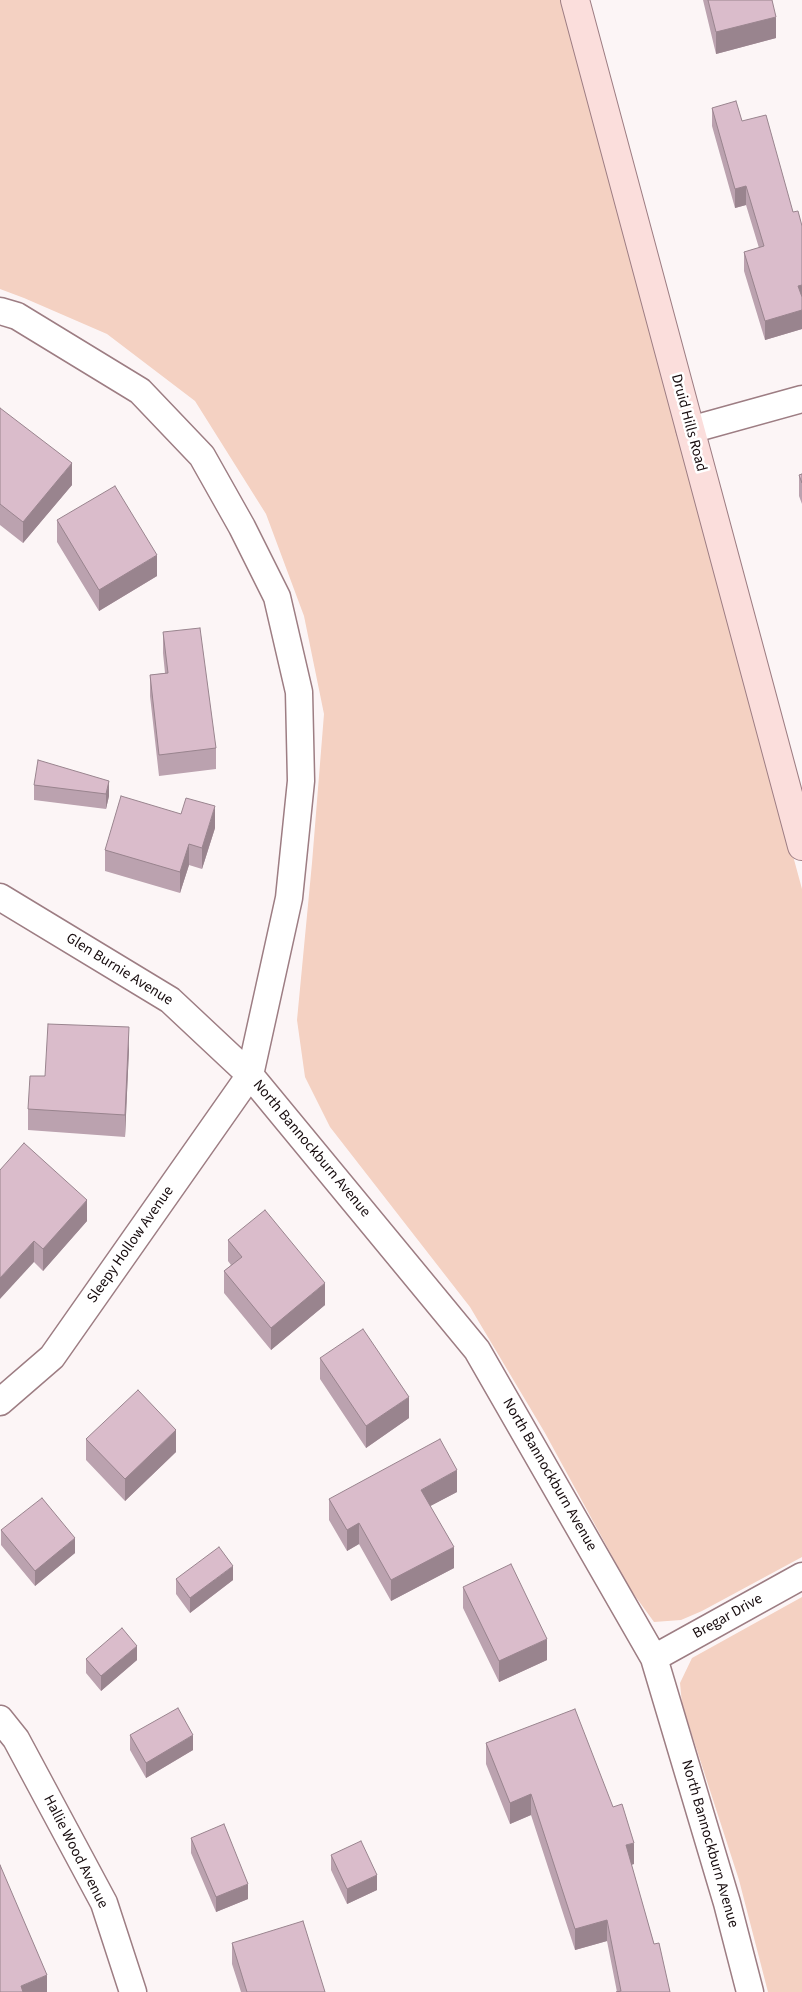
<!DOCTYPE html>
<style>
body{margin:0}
canvas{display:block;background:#fcf5f6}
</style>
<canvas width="802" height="1992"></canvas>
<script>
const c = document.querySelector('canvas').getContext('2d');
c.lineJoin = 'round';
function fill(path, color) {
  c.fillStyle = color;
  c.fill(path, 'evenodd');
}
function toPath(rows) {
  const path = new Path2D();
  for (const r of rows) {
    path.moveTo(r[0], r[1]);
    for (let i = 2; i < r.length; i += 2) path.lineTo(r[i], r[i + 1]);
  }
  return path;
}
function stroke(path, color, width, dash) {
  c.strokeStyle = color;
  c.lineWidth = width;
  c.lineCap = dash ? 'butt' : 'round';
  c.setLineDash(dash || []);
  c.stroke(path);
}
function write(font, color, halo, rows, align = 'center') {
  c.font = font + ' "Source Sans 3",sans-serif';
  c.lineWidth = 5;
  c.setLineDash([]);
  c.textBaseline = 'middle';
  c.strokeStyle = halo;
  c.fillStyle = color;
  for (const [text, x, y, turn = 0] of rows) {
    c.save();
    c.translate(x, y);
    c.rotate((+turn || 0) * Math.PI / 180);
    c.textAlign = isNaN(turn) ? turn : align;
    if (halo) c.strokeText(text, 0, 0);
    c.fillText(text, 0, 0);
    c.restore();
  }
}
fill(toPath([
 [0,0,561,0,802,889,802,1557,702,1611,681,1620,654,1622,630,1589,545,1433,470,1307,330,1127,305,1077,297,1020,312,863,324,714,304,616,266,514,195,401,107,334,24,298,0,289],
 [802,1597,802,1992,768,1992,739,1880,682,1704,680,1683,692,1658]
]), '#f4d1c2');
const street = toPath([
 [0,311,17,316,140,391,202,456,242,527,277,597,299,692,301,781,289,898,250,1075,477,1350,654,1658,727,1903,750,1992],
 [690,430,802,399],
 [0,897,170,1000,250,1075,52,1357,0,1402],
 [654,1658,802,1576],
 [0,1719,16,1739,104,1903,133,1992]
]);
const secondary = toPath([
 [575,0,802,846]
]);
stroke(street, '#9d7d83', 29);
stroke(secondary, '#9d7d83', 30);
stroke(street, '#fff', 26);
stroke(secondary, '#fbdedc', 28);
fill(toPath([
 [703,0,772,0,776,38,716,54],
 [712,108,742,121,793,212,802,226,802,329,765,340,744,271,744,252,759,248,746,205,735,208,712,126],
 [0,408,72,485,23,543,0,525],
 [802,474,802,504,799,496,799,475],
 [57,520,157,576,99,611,57,542],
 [163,632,216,748,216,769,159,776,150,696,150,675,165,673,163,653],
 [109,781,109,796,106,809,34,800,34,785],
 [215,828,202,869,189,865,180,893,105,871,105,850],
 [129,1049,125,1137,28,1130,28,1109,45,1076],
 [0,1170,87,1221,43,1271,34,1262],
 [228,1240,325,1305,271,1350,224,1293,224,1271,231,1265,228,1261],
 [320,1358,409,1418,366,1448,320,1379],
 [86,1439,176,1452,125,1501,86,1460],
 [457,1492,430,1506,454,1568,391,1601,359,1544,347,1551,329,1520,329,1499],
 [1,1530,75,1553,35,1586,1,1545],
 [176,1579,233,1580,190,1613,176,1594],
 [463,1587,547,1660,499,1682,463,1608],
 [86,1659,137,1660,101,1691,86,1673],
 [130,1735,193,1750,146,1778,130,1750],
 [486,1743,634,1864,631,1865,654,1944,670,1992,617,1992,607,1941,575,1950,531,1815,510,1824,486,1764],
 [191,1838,248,1899,216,1912,191,1853],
 [331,1855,377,1890,347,1904,331,1870],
 [232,1943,325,1992,241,1992,232,1964]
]), '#bba2af');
fill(toPath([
 [776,17,776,38,716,54,716,32],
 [746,186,746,205,735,208,735,189],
 [802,285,802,303,798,286],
 [802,310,802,329,765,340,765,321],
 [72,463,72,485,23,543,23,522],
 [157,555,157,576,99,611,99,590],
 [109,781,109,796,106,809,106,794],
 [215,806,215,828,202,869,202,848],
 [189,844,189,865,180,893,180,872],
 [129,1027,129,1049,125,1137,125,1115],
 [87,1200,87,1221,43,1271,43,1249],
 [34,1241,34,1262,0,1299,0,1278],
 [325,1283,325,1305,271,1350,271,1328],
 [409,1397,409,1418,366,1448,366,1426],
 [176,1430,176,1452,125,1501,125,1479],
 [457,1470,457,1492,421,1511,421,1490],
 [359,1523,359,1544,347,1551,347,1530],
 [75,1538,75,1553,35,1586,35,1571],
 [454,1547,454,1568,391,1601,391,1580],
 [233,1566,233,1580,190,1613,190,1598],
 [547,1639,547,1660,499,1682,499,1661],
 [137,1646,137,1660,101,1691,101,1676],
 [193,1735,193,1750,146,1778,146,1763],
 [531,1794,531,1815,510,1824,510,1803],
 [634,1843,634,1864,626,1866,626,1845],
 [377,1875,377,1890,347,1904,347,1889],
 [248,1884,248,1899,216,1912,216,1897],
 [607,1920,607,1941,575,1950,575,1929],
 [47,1975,47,1992,21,1992,21,1986]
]), '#99848e');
const building = toPath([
 [708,0,772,0,776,17,716,32,708,0],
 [736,101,742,121,766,115,793,212,798,211,802,226,802,285,798,286,802,297,802,310,765,321,744,252,764,246,746,186,735,189,712,108,736,101],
 [0,408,72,463,23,522,0,504,0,408],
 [802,474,802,483,799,475,802,474],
 [115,486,157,555,99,590,57,520,115,486],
 [200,628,216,748,159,755,150,675,168,673,163,632,200,628],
 [38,760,109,781,106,794,34,785,38,760],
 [121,796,181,814,186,798,215,806,202,848,189,844,180,872,105,850,121,796],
 [48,1024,129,1027,125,1115,28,1109,30,1076,45,1076,48,1024],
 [24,1143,87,1200,43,1249,34,1241,0,1278,0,1170,24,1143],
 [265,1210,325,1283,271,1328,224,1271,242,1257,228,1240,265,1210],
 [363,1329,409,1397,366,1426,320,1358,363,1329],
 [138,1390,176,1430,125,1479,86,1439,138,1390],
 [440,1439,457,1470,421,1490,454,1547,391,1580,359,1523,347,1530,329,1499,440,1439],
 [42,1498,75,1538,35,1571,1,1530,42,1498],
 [219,1547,233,1566,190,1598,176,1579,219,1547],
 [511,1564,547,1639,499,1661,463,1587,511,1564],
 [122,1628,137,1646,101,1676,86,1659,122,1628],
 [178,1708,193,1735,146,1763,130,1735,178,1708],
 [575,1709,613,1807,622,1804,634,1843,626,1845,654,1944,659,1943,670,1992,616,1992,621,1991,607,1920,575,1929,531,1794,510,1803,486,1743,575,1709],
 [224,1824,248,1884,216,1897,191,1838,224,1824],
 [361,1841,377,1875,347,1889,331,1855,361,1841],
 [0,1865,47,1975,21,1986,23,1992,0,1992,0,1865],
 [303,1921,325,1992,247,1992,232,1943,303,1921]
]);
fill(building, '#dabccb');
stroke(building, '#99848e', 1);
write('15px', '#160b0d', '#fff', [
 ["Druid Hills Road",688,423,75],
 ["Glen Burnie Avenue",119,970,32],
 ["North Bannockburn Avenue",311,1149,50],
 ["Sleepy Hollow Avenue",131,1245,-55],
 ["North Bannockburn Avenue",549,1475,60],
 ["Bregar Drive",728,1617,-29],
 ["North Bannockburn Avenue",709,1844,74],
 ["Hallie Wood Avenue",75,1852,63]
]);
</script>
